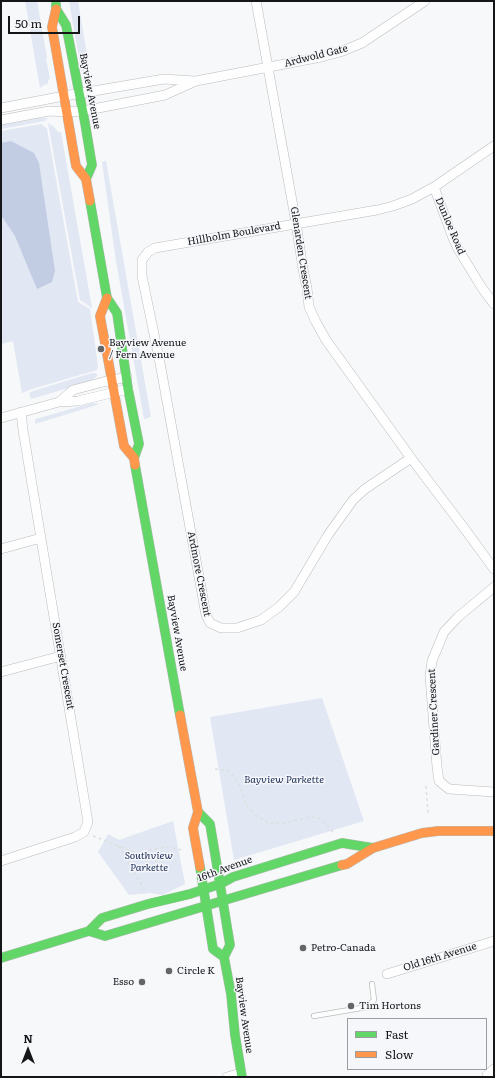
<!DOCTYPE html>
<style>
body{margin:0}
#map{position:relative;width:495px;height:1078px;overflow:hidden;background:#f6f8fa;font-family:Literata,serif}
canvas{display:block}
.frame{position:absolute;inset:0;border:2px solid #151617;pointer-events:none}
.legend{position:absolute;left:347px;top:1018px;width:140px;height:52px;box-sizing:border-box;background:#f5f7fb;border:1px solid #9b9da0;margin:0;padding:5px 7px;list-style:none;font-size:12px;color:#151617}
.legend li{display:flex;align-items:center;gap:8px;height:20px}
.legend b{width:20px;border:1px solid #9b9da0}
.north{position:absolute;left:8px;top:1030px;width:40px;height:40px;-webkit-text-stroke:3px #f5f7fb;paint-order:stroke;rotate:0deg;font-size:11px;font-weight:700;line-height:16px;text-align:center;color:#151617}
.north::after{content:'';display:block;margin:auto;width:14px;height:18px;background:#151617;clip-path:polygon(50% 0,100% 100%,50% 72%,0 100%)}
.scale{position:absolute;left:8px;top:16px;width:72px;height:18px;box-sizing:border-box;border:2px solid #151617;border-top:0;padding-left:5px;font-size:12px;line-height:14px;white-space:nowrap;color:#151617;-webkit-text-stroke:3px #f5f7fb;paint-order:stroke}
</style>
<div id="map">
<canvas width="495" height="1078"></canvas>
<div class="frame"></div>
<ul class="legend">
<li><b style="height:5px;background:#63d668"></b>Fast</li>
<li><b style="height:5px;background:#ff974d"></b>Slow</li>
</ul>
<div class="north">N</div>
<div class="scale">50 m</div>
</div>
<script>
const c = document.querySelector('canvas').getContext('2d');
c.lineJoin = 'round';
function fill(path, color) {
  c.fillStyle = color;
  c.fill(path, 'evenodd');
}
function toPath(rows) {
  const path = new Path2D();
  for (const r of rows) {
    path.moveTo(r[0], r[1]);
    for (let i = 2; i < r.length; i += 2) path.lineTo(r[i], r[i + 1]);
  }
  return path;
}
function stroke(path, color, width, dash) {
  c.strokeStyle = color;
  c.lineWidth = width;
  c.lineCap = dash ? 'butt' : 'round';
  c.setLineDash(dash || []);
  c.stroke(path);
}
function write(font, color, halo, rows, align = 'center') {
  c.font = font + ' Literata,serif';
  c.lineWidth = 3;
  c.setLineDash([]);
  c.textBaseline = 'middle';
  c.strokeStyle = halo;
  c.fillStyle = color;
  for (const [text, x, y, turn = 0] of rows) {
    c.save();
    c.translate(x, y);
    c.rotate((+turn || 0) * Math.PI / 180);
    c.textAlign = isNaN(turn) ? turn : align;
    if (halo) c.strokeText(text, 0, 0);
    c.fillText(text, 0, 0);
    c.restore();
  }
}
fill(toPath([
 [25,1,37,1,46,52,47,57,46,58,50,79,49,79,47,85,45,84,40,88],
 [69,1,78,1,90,73,84,74,81,70],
 [40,118,48,118,45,121,1,129,1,125],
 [48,123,54,127,58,132,61,132,92,308,80,300],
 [41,124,47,129,78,302,90,309,98,366,97,370,32,389,22,393,13,341,1,344,1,131],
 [106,161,151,417,144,419,116,261,102,162],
 [92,373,95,373,98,375,94,379,88,382,31,399,29,393,33,391],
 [92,403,100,404,35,424,35,420,36,419],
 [322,698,364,821,234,860,210,717],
 [173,821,185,884,163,895,150,893,129,895,98,852,108,834,119,840]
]), '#e1e7f3');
fill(toPath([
 [11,141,34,153,39,163,55,271,52,282,37,289,15,236,3,218,1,217,1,143]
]), '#c2cde4');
const lane = toPath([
 [314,1016,367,1007,374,1000,372,984]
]);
const street = toPath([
 [256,1,296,223,303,269,307,288,309,307,316,322,326,340,411,458,464,528,494,569],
 [1,108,64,96,164,79,195,81],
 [1,120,49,111,67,112,83,111,165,95,196,81,321,57,340,52,362,43,425,1],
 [434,187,453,238,458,249,482,288,494,304],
 [59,402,73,390,103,382,127,377],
 [1,418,59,402,78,401,128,389],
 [411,458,365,489,353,500,328,535,294,592,279,607,261,620,237,628,221,628,210,623,206,615,160,363,142,276,142,260,148,252,155,248,377,210,393,206,412,199,434,187,494,146],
 [1,549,41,538],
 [494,587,458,617,444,632,432,661,430,676,437,767,439,781,449,789,494,792],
 [1,672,61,656],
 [1,861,75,837,84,832,88,822,23,430,21,412],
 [387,974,494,941],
 [227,1077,241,1073],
 [487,1077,487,1075,494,1069]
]);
const fast = toPath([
 [56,4,56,9,66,25,85,123,92,165,86,179],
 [90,201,107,298,117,313,128,389,139,444,134,458],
 [135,465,180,715],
 [198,812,210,824,220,884,230,945,224,957,231,994,235,1035,242,1077],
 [200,867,213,949,224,957],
 [89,931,105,936,342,865],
 [1,958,89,931,102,918,148,904,190,894,220,884,233,877,342,843,373,848]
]);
const slow = toPath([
 [56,9,52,27,76,166,86,179,90,201],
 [107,298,100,316,124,446,134,458,135,465],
 [180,715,198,812,193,828,200,867],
 [342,865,347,864,373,848,422,833,438,831,494,831]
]);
stroke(lane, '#babcbd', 6);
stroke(street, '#babcbd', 10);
stroke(fast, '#babcbd', 10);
stroke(slow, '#babcbd', 10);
stroke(toPath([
 [215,769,227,770,235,777,240,786,246,805,254,814,268,823,284,823,311,817,319,818,326,824,333,832],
 [426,786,428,813],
 [93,836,139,854,149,850,167,847,182,850],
 [119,846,146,892],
 [139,854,160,863]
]), '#dfdfe0', 1.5, [3, 3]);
stroke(lane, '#fefefe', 4.5);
stroke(street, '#fefefe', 9);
stroke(fast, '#63d668', 9);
stroke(slow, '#ff974d', 9);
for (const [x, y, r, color] of [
 [101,349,4,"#646566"],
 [303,948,4,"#646566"],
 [169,971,4,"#646566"],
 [142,982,4,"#646566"],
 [351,1006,4,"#646566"]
]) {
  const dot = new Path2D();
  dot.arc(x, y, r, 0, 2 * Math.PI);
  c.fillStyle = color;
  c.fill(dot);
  stroke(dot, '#f5f7fb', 1.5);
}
write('10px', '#151617', '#f5f7fb', [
 ["Ardwold Gate",316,56,-14],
 ["Bayview Avenue",90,91,79],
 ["Dunloe Road",450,226,67],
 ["Hillholm Boulevard",234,234,-10],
 ["Glenarden Crescent",301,253,81],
 ["Ardmore Crescent",199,574,79],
 ["Bayview Avenue",177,633,80],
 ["Somerset Crescent",63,666,80],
 ["Gardiner Crescent",434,712,-93],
 ["16th Avenue",225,869,-20],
 ["Old 16th Avenue",440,957,-17],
 ["Bayview Avenue",244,1015,82]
]);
write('10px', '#151617', '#f5f7fb', [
 ["Bayview Avenue",109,343],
 ["/ Fern Avenue",109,355],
 ["Petro-Canada",311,948],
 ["Circle K",177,971],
 ["Esso",134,982,"right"],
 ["Tim Hortons",359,1006]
], 'left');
write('italic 10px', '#192953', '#f5f7fb', [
 ["Bayview Parkette",284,780],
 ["Southview",149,856],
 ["Parkette",149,868]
]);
</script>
